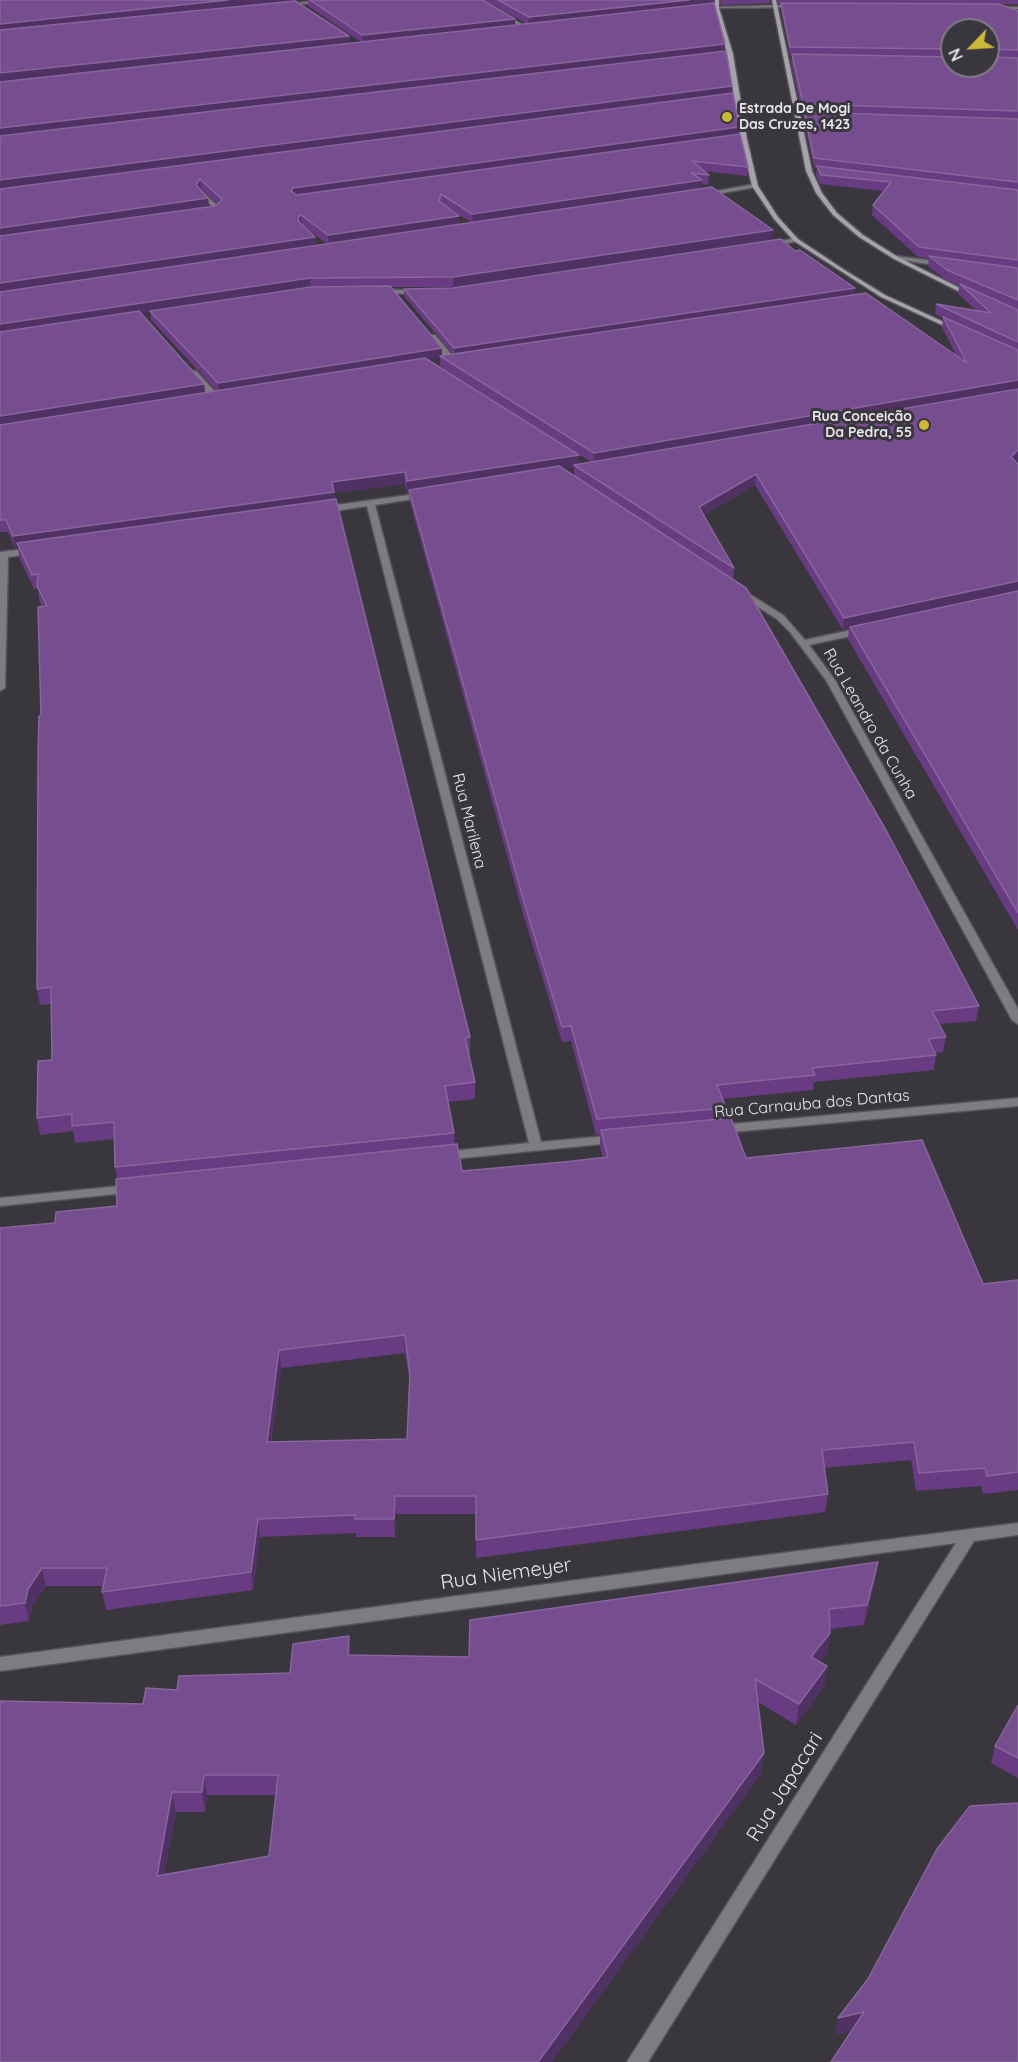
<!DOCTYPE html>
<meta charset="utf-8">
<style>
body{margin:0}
#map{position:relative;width:1018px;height:2062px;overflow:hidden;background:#3a363e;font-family:Quicksand,sans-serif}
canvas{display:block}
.north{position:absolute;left:940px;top:18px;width:60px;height:60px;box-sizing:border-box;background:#3a363e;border:2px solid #807c83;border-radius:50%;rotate:245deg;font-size:16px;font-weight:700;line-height:24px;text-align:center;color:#e9e6eb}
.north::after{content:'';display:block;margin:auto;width:21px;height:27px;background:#ccb938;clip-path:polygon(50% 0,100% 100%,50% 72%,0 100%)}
</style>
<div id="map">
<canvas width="1018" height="2062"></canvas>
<div class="north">N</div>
</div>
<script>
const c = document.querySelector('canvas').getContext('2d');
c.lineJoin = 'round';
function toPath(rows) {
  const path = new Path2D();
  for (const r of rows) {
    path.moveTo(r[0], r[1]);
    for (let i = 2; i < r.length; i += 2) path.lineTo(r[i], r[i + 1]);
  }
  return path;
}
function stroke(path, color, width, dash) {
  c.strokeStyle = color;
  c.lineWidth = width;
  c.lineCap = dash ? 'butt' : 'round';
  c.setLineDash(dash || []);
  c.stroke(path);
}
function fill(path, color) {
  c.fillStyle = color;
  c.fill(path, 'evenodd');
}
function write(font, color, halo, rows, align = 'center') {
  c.font = font + ' Quicksand,sans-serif';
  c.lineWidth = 6;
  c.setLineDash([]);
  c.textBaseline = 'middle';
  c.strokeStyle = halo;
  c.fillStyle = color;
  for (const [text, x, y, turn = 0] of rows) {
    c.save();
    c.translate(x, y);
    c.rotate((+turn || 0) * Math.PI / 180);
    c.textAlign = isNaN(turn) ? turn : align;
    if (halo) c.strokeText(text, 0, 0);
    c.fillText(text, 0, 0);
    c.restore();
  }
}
const service = toPath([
 [190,371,196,371,218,395,218,399,212,399,190,375,190,371]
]);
const minor = toPath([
 [321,0,337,0,285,6,283,5,321,0],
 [475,0,480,0,528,28,524,29,475,0],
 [755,184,757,187,704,196,701,194,755,184],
 [201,191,220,208,220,210,205,214,205,212,214,208,199,194,201,191],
 [796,238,799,240,798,241,770,246,767,244,796,238],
 [896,256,942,262,945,264,942,266,894,259,894,257,896,256],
 [381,289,420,291,423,293,420,295,379,292,378,291,381,289],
 [429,335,435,335,454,358,454,362,448,362,429,339,429,335],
 [423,493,426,493,426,497,375,505,541,1142,617,1135,622,1136,623,1139,622,1142,443,1160,437,1156,443,1152,529,1143,367,506,322,513,318,510,322,507,423,493],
 [34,548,37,549,37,553,8,557,5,688,0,691,0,552,34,548],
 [741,589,783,615,805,640,865,627,870,630,865,633,809,645,835,680,1018,1009,1018,1024,1012,1020,826,680,790,632,777,619,738,594,737,592,741,589],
 [1018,1098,1018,1106,721,1133,715,1129,721,1125,1018,1098],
 [130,1185,135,1186,137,1189,135,1192,0,1206,0,1198,130,1185],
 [1018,1523,1018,1535,974,1541,648,2062,627,2062,956,1543,0,1671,0,1657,712,1562,1018,1523]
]);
const tertiary = toPath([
 [795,5,797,7,715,8,717,7,795,5],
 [995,7,1018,7,1018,9,993,9,995,7]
]);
const secondary = toPath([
 [715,0,719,0,719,8,733,54,747,139,758,186,778,217,798,239,843,269,885,295,959,329,959,331,955,331,881,297,794,241,774,219,752,186,741,139,727,54,715,8,715,0],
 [772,0,776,0,812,171,822,193,837,213,863,235,898,257,974,295,974,297,970,297,894,259,859,237,833,215,816,193,806,171,772,0]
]);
stroke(service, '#56525a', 3);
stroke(minor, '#56525a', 3);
stroke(tertiary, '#56525a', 3);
stroke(secondary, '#56525a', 3);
fill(service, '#7e7c80');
fill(minor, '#7e7c80');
fill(tertiary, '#7e7c80');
fill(secondary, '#a6a2a9');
fill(toPath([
 [0,0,300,0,286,2,349,36,350,43,361,42,308,6,308,0,483,0,515,25,527,24,485,0,714,0,713,3,732,86,732,94,738,135,748,167,747,176,704,171,709,175,708,185,702,184,702,188,773,230,772,239,453,287,391,287,442,356,453,354,404,296,404,289,453,288,795,251,855,295,956,355,942,327,943,318,935,314,936,304,976,310,958,294,959,286,946,280,928,266,929,258,918,257,872,215,873,205,884,191,820,184,816,175,817,168,814,167,804,121,804,113,802,113,791,62,792,55,790,55,781,10,781,3,816,3,779,3,777,0,1018,0,1018,4,1000,4,1018,11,1018,459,1016,461,1018,464,1018,930,848,639,849,628,843,630,755,485,704,515,734,568,733,580,979,1006,976,1021,939,1024,946,1037,943,1052,935,1053,936,1055,934,1070,814,1082,813,1090,723,1099,726,1108,725,1118,746,1158,983,1284,1018,1280,1018,1490,983,1494,981,1486,916,1491,911,1460,824,1468,828,1494,825,1512,476,1558,476,1514,396,1514,395,1537,356,1537,356,1533,260,1537,253,1590,106,1610,102,1592,103,1586,46,1586,32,1607,29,1621,0,1625,0,1228,55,1223,117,1206,117,1179,115,1167,114,1139,75,1143,73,1131,40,1135,37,1118,52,1060,51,1004,40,1005,37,989,42,607,39,600,38,588,34,589,19,557,18,547,15,548,8,532,0,532],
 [952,30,988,66,952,57],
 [200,189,201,189,218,204,215,206,209,206,208,198],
 [445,206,471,222,459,224,459,216],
 [303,226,327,244,316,245,315,237],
 [150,312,151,320,217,391,205,392,204,384,141,313],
 [440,358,440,366,591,462,579,464,428,360],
 [574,467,574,476,563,469],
 [405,484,407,493,409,493,410,502,524,917,562,1042,571,1041,596,1135,600,1134,600,1147,603,1158,462,1171,455,1144,454,1133,448,1102,475,1099,475,1082,468,1054,470,1054,470,1037,335,499,334,493],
 [405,1353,410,1383,407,1439,271,1442,281,1368],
 [721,0,770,0,770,3,721,5],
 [875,1582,864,1625,830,1629,827,1653,820,1662,827,1666,824,1686,796,1725,758,1702,761,1773,552,2062,0,2062,143,1704,177,1690,290,1673,349,1636,351,1655,469,1657],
 [207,1795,276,1795,269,1856,164,1874,176,1812,205,1812],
 [1018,1705,1018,1778,991,1763,995,1746]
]), '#683b83');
fill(toPath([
 [228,0,300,0,0,32,0,24],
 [689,0,714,0,713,5,528,25,529,17],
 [515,19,515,26,363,43,362,35],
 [349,36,350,44,0,82,0,73],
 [725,44,724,52,0,137,0,128],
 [732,86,731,95,0,190,0,180],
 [739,127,738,136,292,200,291,191,293,188],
 [200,179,201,189,197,194,196,185],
 [702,180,702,190,473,224,472,214],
 [208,198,209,207,0,238,0,228],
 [301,215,302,225,299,228,298,218],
 [459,216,459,226,329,245,328,235],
 [773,230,772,239,453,287,453,277],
 [315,237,316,246,0,294,0,283],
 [310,278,311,288,0,334,0,324],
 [855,288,855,296,454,356,454,348],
 [442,348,442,357,440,356,440,358,219,393,218,383],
 [1018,380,1018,391,593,464,594,453],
 [204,384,205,395,0,428,0,416],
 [1018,450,1018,459,1009,468,1011,457],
 [579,455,579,467,574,465,574,467,410,493,409,490,409,493,407,493,407,481],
 [405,472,405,484,334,493,335,504,17,543,18,547,15,548,13,536,332,482],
 [756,474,755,485,698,518,699,507],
 [1018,581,1018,593,843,630,844,618],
 [279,1350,281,1368,268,1460,267,1442],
 [395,1496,396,1514,395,1537,394,1519],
 [258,1519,260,1537,253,1590,251,1572],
 [878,1562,875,1582,864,1625,867,1605],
 [42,1568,46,1586,32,1607,29,1621,25,1603,28,1589],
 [830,1633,827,1653,809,1677,811,1657],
 [349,1636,351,1656,348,1655],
 [827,1666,824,1686,796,1725,799,1704],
 [764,1753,761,1773,552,2062,538,2062],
 [204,1775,207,1795,205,1812,202,1792],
 [172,1792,176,1812,160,1895,157,1876],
 [864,2012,861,2029,835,2035,838,2018]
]), '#503163');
const building = toPath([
 [0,0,228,0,0,24,0,0],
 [310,0,483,0,515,19,362,35,310,0],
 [498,0,689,0,529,17,498,0],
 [295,1,349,36,0,73,0,30,295,1],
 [714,3,725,44,0,128,0,82,714,3],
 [781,3,999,4,1018,11,1018,50,989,49,988,52,988,30,952,30,952,49,790,47,781,3],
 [726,51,732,86,0,180,0,136,726,51],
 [792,54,952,57,952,66,988,66,988,56,989,57,1018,58,1018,111,803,104,792,54],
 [733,93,739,127,293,188,291,191,297,195,740,134,748,167,692,161,709,175,691,173,702,180,472,214,441,194,439,201,459,216,328,235,301,215,298,218,299,222,315,237,0,283,0,236,215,206,220,202,222,199,200,179,196,185,208,198,0,228,0,189,733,93],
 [804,112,1018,119,1018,182,814,158,804,112],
 [817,166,1018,190,1018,260,919,247,873,205,891,182,821,175,817,166],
 [712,187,773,230,453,277,310,278,0,324,0,292,712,187],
 [781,239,795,251,800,250,855,288,454,348,404,289,453,288,781,239],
 [929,256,1018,268,1018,300,947,270,929,256],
 [960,284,1018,310,1018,342,936,304,991,313,960,284],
 [390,286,442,348,218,383,150,311,311,287,390,286],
 [866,293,967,363,943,317,1018,350,1018,380,594,453,440,356,866,293],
 [139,311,204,384,0,416,0,332,139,311],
 [425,358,579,455,407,481,405,472,332,482,334,492,13,536,6,520,0,520,0,425,425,358],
 [1018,389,1018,450,1011,457,1018,464,1018,581,844,618,756,474,699,507,734,568,574,465,1018,389],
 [559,466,746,588,887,832,979,1006,932,1011,946,1037,928,1039,936,1055,812,1068,815,1075,717,1085,726,1108,597,1119,571,1026,562,1027,524,902,409,490,559,466],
 [336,499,470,1037,465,1038,475,1082,445,1086,454,1133,115,1167,114,1122,72,1126,72,1114,37,1118,38,1061,52,1060,51,987,37,989,38,757,39,716,41,716,38,607,47,606,37,586,38,574,32,575,17,543,336,499],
 [1018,591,1018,913,850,627,1018,591],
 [731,1118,746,1158,922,1140,983,1284,1018,1280,1018,1472,987,1476,985,1468,919,1473,914,1442,822,1450,828,1494,476,1540,476,1496,395,1496,394,1519,355,1519,355,1515,258,1519,251,1572,102,1592,107,1568,42,1568,28,1589,25,1603,0,1606,0,1228,55,1223,56,1212,117,1206,116,1179,457,1144,462,1171,564,1162,608,1157,601,1130,731,1118],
 [405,1335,410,1374,407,1439,267,1442,279,1350,405,1335],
 [878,1562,867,1605,829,1609,830,1633,811,1657,827,1666,799,1704,755,1679,764,1753,538,2062,0,2062,0,1701,143,1704,146,1688,177,1690,179,1676,290,1673,293,1644,349,1636,348,1655,469,1657,470,1620,878,1562],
 [204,1775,278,1775,269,1856,157,1876,172,1792,202,1792,204,1775],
 [1018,1705,1018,1758,995,1746,1018,1705],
 [1018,1803,1018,2062,831,2062,864,2012,838,2018,868,1979,937,1849,970,1806,1018,1803]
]);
fill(building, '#764d8e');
stroke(building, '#88659d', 1.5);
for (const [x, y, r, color] of [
 [727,117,6,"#ccb938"],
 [924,425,6,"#ccb938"]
]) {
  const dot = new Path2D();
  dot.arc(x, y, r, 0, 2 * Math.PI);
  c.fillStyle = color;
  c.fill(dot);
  stroke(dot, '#3a363e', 2);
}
write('bold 14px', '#e9e6eb', '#3a363e', [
 ["Estrada De Mogi",739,109],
 ["Das Cruzes, 1423",739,125],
 ["Rua Conceição",912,417,"right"],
 ["Da Pedra, 55",912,433,"right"]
], 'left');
write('16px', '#e9e6eb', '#3a363e', [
 ["Rua Leandro da Cunha",870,724,60],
 ["Rua Marilena",469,821,76],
 ["Rua Carnauba dos Dantas",812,1104,-5]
]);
write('20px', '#e9e6eb', '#3a363e', [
 ["Rua Niemeyer",506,1574,-8],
 ["Rua Japacari",785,1787,-58]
]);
</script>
